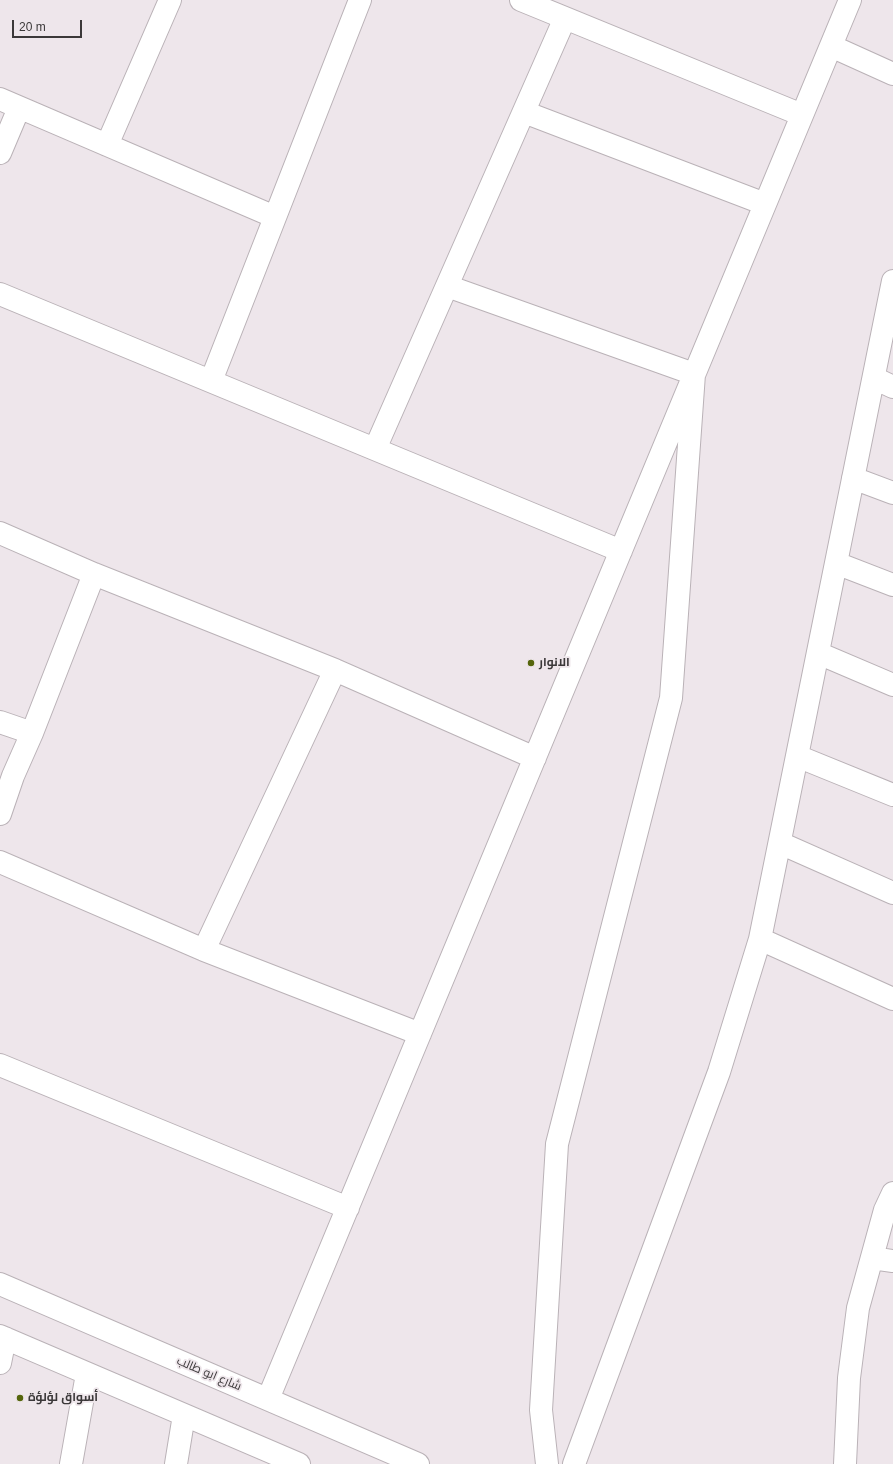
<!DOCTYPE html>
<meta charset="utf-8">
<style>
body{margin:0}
#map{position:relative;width:893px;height:1464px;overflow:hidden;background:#eee6eb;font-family:Arial,sans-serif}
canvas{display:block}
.scale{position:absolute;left:12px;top:20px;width:70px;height:18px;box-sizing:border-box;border:2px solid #3b3839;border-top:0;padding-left:5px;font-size:12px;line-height:14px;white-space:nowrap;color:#3b3839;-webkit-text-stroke:3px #eee6eb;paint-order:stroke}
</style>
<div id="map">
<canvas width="893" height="1464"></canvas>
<div class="scale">20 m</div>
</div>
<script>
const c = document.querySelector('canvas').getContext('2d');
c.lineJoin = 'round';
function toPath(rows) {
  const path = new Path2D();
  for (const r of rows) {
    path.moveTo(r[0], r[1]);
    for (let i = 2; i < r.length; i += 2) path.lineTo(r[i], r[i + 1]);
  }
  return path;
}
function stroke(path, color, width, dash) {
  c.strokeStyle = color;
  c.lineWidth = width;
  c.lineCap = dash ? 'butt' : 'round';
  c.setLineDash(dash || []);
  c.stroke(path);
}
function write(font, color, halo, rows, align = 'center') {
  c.font = font + ' Arial,Cairo,sans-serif';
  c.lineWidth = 3.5;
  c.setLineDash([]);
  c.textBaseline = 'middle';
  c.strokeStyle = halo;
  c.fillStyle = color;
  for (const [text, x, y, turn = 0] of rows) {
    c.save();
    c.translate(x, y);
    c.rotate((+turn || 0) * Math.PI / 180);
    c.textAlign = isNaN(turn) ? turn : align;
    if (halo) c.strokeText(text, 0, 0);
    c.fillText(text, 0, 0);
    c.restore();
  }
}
const minor = toPath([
 [521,0,802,115],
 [831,46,893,74],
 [0,99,275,217],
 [524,112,765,204],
 [107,145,170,0],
 [0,153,19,108],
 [447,286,694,374,671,698,557,1144,541,1410,547,1464],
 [0,294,621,551],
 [874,378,893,387],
 [211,381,360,0],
 [375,449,565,18],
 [853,478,893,493],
 [0,533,94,574,335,670,535,758],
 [836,563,893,585],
 [818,653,893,685],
 [0,722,32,733],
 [797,756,893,795],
 [0,814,13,776,32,733,94,574],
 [780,843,893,893],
 [0,862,204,950,420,1034],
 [760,939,893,999],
 [204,950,335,670],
 [0,1065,348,1208],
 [872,1258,893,1261],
 [0,1284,418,1464],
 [0,1336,299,1464],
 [0,1363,5,1338],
 [268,1399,850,0],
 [71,1464,87,1374],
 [176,1464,184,1415],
 [574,1464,719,1072,760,939,893,281],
 [845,1464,849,1378,858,1308,885,1210,893,1193]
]);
stroke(minor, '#bab2b7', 24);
stroke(minor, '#fff', 22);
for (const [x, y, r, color] of [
 [531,663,4,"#55650c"],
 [20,1398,4,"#55650c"]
]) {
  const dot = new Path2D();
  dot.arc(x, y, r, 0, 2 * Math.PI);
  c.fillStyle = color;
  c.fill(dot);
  stroke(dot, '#eee6eb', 1.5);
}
write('bold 12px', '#3b3839', '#eee6eb', [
 ["الانوار",539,663],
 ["أسواق لؤلؤة",28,1398]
], 'left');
write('12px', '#3b3839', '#eee6eb', [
 ["شارع ابو طالب",209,1374,23]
]);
</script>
